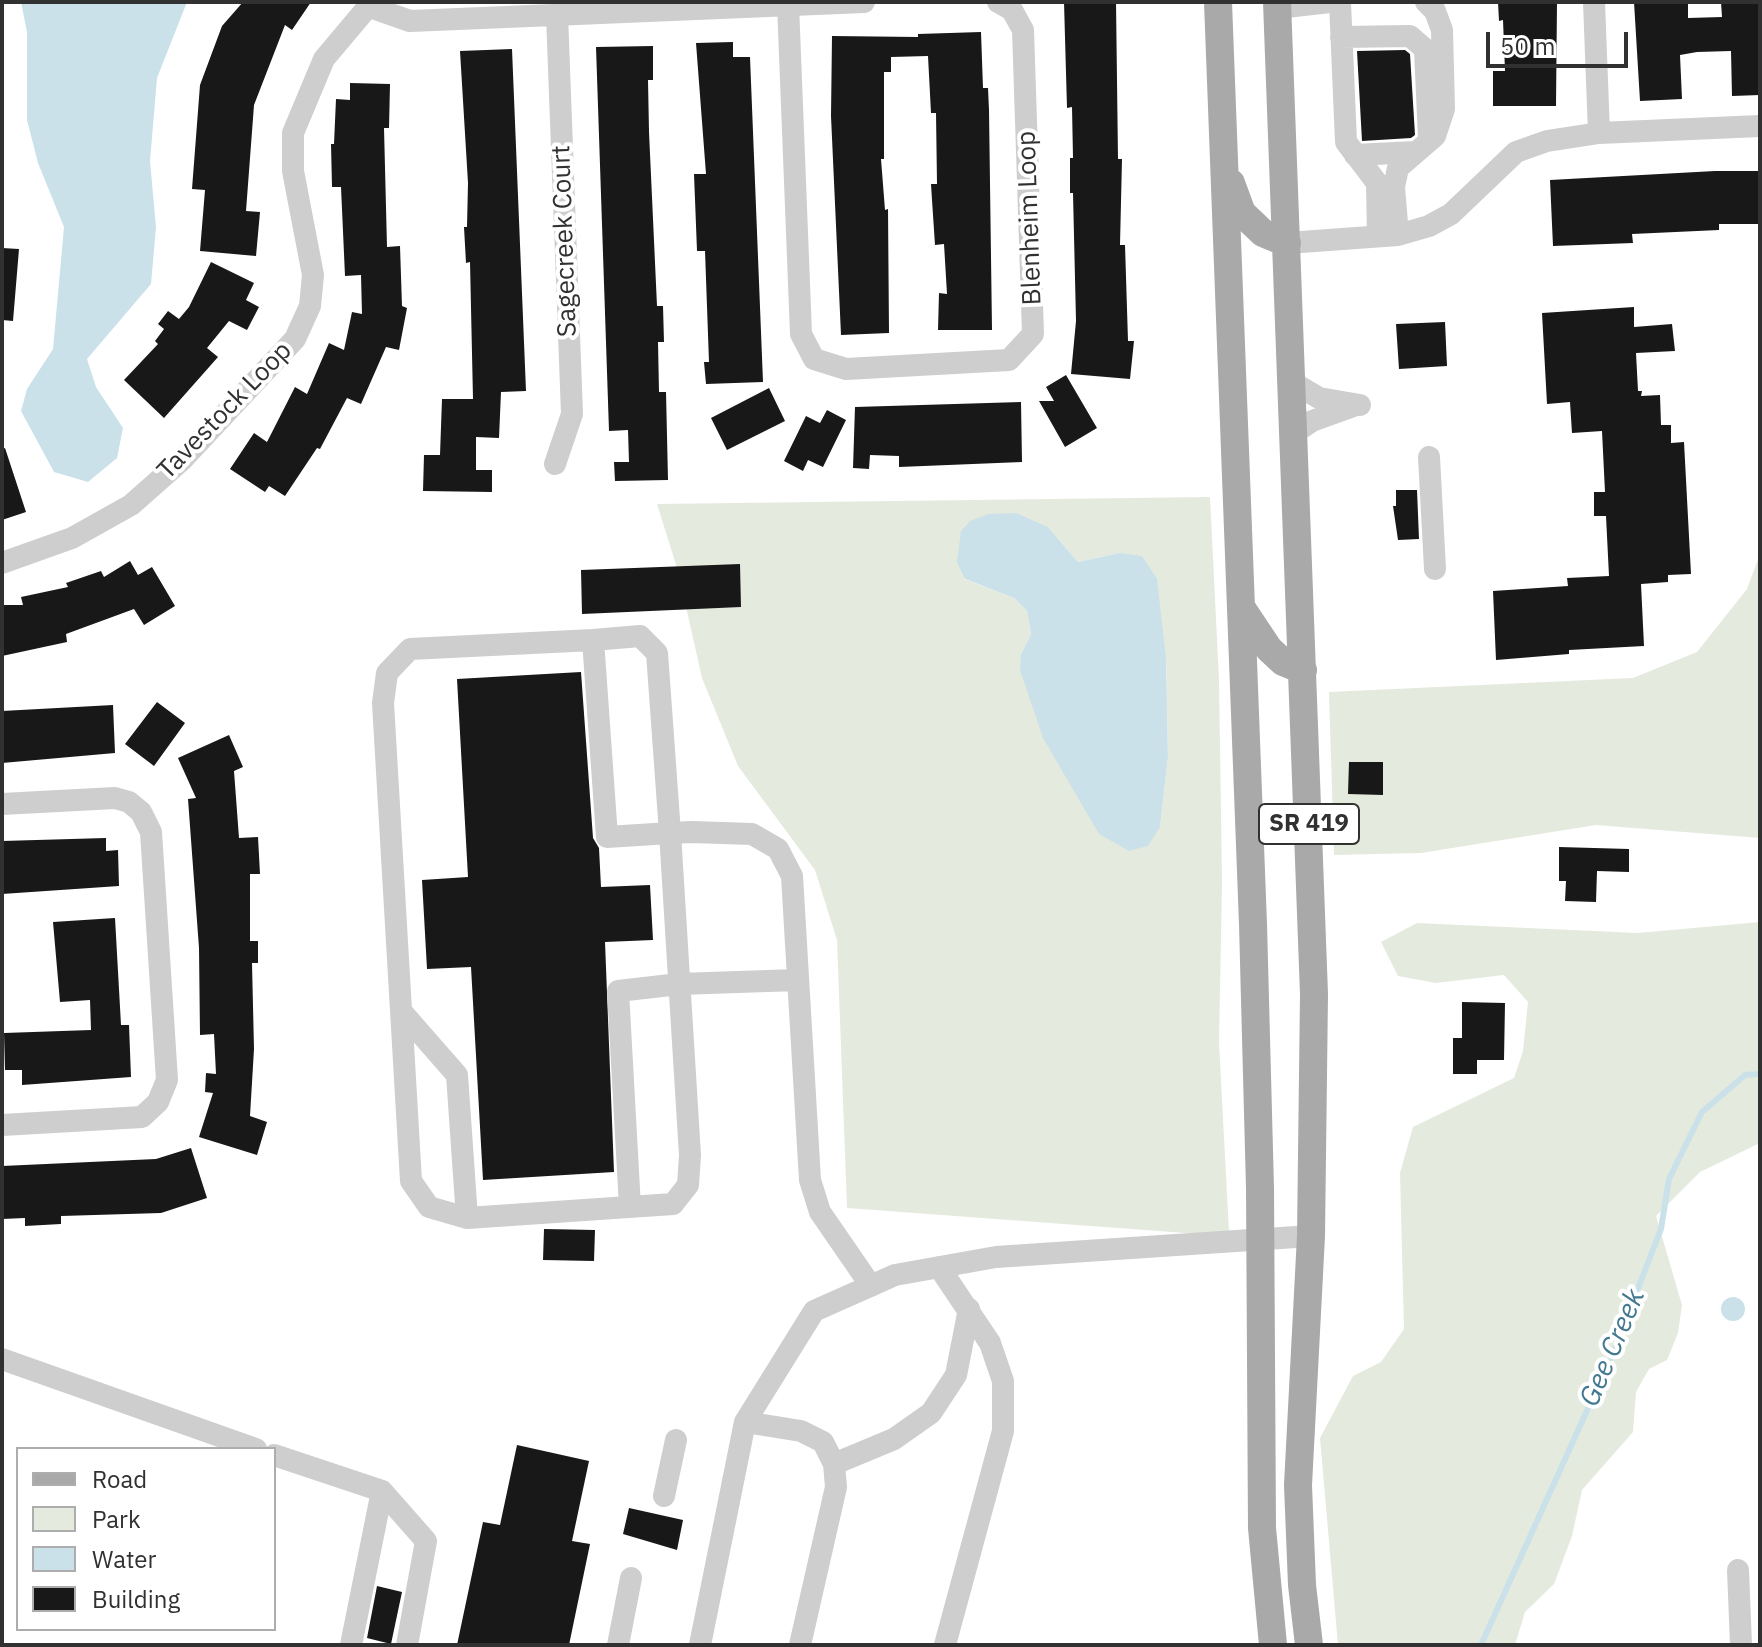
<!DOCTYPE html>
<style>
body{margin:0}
#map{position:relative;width:1762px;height:1647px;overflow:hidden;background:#fff;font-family:"IBM Plex Sans",sans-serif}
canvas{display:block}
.frame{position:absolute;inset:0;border:4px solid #313131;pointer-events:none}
.legend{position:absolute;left:16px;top:1447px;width:260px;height:184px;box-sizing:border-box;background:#fff;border:2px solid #adadad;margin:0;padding:10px 14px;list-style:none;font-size:24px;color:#313131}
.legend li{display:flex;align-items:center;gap:16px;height:40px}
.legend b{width:40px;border:2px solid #adadad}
.scale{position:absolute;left:1486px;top:32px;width:142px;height:36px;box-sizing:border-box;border:4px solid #313131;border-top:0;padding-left:10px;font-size:24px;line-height:28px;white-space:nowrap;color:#313131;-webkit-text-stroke:6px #fff;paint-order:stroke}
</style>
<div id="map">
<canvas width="1762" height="1647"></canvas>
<div class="frame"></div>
<ul class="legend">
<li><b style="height:10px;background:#a9a9a9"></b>Road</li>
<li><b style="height:22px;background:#e5eade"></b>Park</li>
<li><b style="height:22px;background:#cbe1e9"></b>Water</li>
<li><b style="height:22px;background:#181818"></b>Building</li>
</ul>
<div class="scale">50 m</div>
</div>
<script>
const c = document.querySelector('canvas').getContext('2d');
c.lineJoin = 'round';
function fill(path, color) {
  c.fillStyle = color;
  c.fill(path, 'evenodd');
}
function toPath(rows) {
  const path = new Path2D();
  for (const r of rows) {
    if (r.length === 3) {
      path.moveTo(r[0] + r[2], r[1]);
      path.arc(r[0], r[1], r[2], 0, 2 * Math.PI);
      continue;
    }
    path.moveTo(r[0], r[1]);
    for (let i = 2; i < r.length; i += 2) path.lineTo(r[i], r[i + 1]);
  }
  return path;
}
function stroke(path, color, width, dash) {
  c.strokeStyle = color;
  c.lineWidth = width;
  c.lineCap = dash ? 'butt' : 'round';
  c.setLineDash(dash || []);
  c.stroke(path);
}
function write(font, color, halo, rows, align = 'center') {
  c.font = font + ' "IBM Plex Sans",sans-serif';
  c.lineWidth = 8;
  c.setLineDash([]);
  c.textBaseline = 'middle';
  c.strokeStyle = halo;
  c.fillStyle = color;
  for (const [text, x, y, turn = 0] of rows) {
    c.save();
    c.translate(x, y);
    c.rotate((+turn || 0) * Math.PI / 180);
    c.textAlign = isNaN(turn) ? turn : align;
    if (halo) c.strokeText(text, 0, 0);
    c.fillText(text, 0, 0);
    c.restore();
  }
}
fill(toPath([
 [1210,497,1219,680,1222,882,1219,1043,1229,1232,1199,1234,847,1208,837,940,815,870,738,766,702,678,678,571,657,504],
 [1048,527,1078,562,1119,553,1166,658,1168,757,1160,827,1021,654,1031,634,1027,611,1014,598,964,579],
 [1760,554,1760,838,1596,825,1421,853,1334,855,1329,692,1633,678,1697,652,1747,589],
 [1760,922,1760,1143,1700,1172,1656,1216,1682,1305,1678,1333,1667,1360,1649,1369,1636,1392,1633,1432,1582,1490,1572,1536,1554,1584,1525,1612,1515,1645,1338,1645,1320,1438,1353,1376,1381,1362,1404,1329,1400,1173,1413,1127,1514,1078,1523,1051,1528,1002,1504,975,1436,983,1398,976,1381,942,1417,923,1638,933]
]), '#e5eade');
fill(toPath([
 [21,2,187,2,157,78,150,161,156,227,151,284,87,359,96,387,123,428,117,458,88,482,54,472,21,411,27,389,53,349,64,227,38,163,27,120,27,32],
 [1016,513,1048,527,1078,562,1119,553,1142,556,1157,579,1166,658,1168,757,1160,827,1148,846,1129,851,1099,834,1043,738,1020,670,1021,654,1031,634,1027,611,1014,598,965,579,957,562,961,531,970,521,988,514],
 [1733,1309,12]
]), '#cbe1e9');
stroke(toPath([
 [1481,1645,1613,1353,1661,1229,1669,1179,1702,1112,1745,1075,1760,1074]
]), '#cbe1e9', 6);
fill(toPath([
 [243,2,311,2,292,30,285,25,254,105,246,211,260,212,256,256,200,251,205,190,192,189,200,85,222,26],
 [1064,2,1116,2,1118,159,1122,159,1120,245,1125,245,1128,341,1134,341,1130,379,1071,374,1076,321,1073,193,1070,193,1070,158,1073,158,1072,107,1067,108],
 [1498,2,1557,2,1556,106,1493,106,1493,71,1505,71,1503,20,1499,21],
 [1634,2,1688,2,1688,18,1722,17,1721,2,1760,2,1760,95,1732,96,1731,51,1697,52,1680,55,1682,99,1640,101],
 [981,32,983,88,988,88,989,110,992,330,938,330,939,293,947,294,944,244,935,245,932,200,931,184,937,184,936,113,931,113,928,56,891,57,891,72,884,72,884,159,881,159,885,210,888,209,889,333,841,335,831,116,832,36,918,37,918,34],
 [733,42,733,57,750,57,763,382,706,384,704,362,709,362,705,251,697,251,694,174,706,174,696,43],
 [653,46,653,80,648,80,649,132,657,306,663,306,664,342,658,342,659,392,666,392,668,480,615,481,614,462,629,462,628,430,609,431,596,47],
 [512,49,526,391,501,392,499,438,476,437,476,470,492,470,492,492,423,491,424,455,440,455,442,399,473,399,470,262,466,263,464,227,467,227,468,183,460,51],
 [1405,50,1410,54,1415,135,1411,138,1362,141,1357,51],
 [350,83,390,84,389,128,384,128,387,247,400,246,402,306,407,308,399,350,386,347,361,404,347,398,320,449,317,448,285,496,269,486,265,492,230,469,254,433,267,442,295,387,307,394,329,343,344,350,352,312,362,314,361,275,345,276,341,187,332,187,331,144,334,144,336,99,350,100],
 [1715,171,1760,171,1760,224,1719,224,1719,230,1632,234,1633,243,1553,246,1550,180],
 [2,248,19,249,13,321,2,320],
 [211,262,254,283,246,300,259,307,247,330,229,321,207,348,218,357,164,418,124,380,158,344,155,341,164,329,158,324,168,311,179,319,189,307],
 [1634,307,1634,327,1672,324,1675,351,1636,353,1638,391,1642,391,1641,396,1660,395,1661,425,1671,425,1671,443,1684,442,1691,574,1668,575,1668,582,1641,584,1644,646,1569,650,1569,654,1496,660,1493,591,1568,586,1567,578,1609,576,1606,516,1594,516,1594,492,1605,492,1602,431,1572,433,1570,402,1547,404,1542,313],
 [1445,322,1447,366,1399,369,1396,324],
 [1066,375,1097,428,1065,447,1039,401,1054,401,1046,387],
 [769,388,785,421,727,450,711,418],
 [1021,402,1022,462,899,467,899,456,870,455,869,469,853,468,855,407],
 [827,410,846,420,823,467,808,460,803,471,784,461,806,416,820,423],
 [5,448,26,512,2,520,2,449],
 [1396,490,1417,490,1419,539,1398,540,1393,506,1396,506],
 [130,561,138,575,152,567,175,606,144,625,134,609,66,634,67,642,2,656,2,605,23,605,21,597,68,587,66,583,101,571,104,577],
 [740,564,741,607,582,614,581,570],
 [581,672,593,838,599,848,601,887,650,885,653,940,605,942,614,1172,483,1180,471,967,427,969,422,880,468,877,457,679],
 [157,702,185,723,154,766,125,744],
 [113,705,115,753,2,763,2,711],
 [229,735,243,767,234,771,239,838,258,837,260,874,250,874,250,941,258,941,258,963,252,963,254,1049,250,1116,267,1122,257,1155,199,1137,213,1093,205,1092,206,1073,216,1074,214,1034,200,1035,199,948,188,799,196,798,178,758],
 [1349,762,1383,762,1383,795,1348,794],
 [106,838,106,851,118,850,119,886,2,894,2,841],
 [1559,847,1629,849,1629,872,1597,871,1596,902,1565,901,1566,881,1559,881],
 [115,918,121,1025,129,1025,131,1077,22,1085,22,1070,5,1070,4,1033,91,1030,90,1000,60,1002,53,922],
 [1462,1002,1505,1003,1504,1060,1477,1060,1477,1074,1453,1074,1453,1038,1462,1038],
 [191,1148,207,1198,161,1213,61,1216,61,1224,25,1226,25,1218,2,1219,2,1166,156,1159],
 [544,1229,595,1230,594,1261,543,1260],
 [517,1445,589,1461,572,1541,590,1544,569,1645,457,1645,483,1522,500,1525],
 [629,1508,683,1520,677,1550,623,1534],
 [377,1586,402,1592,391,1644,367,1638]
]), '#181818');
stroke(toPath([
 [1340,2,1346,142,1377,183,1378,236],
 [1594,2,1599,133],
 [788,4,801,334,814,359,846,369,1009,360,1033,334,1023,30,1012,10,998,2],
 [370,7,410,21,864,2],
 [1277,8,1330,2],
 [1341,37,1410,36,1425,49,1429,139],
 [1355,155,1415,152],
 [1398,235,1394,187,1398,168,1435,136,1444,109,1442,30,1435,11,1426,2],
 [1287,243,1398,235,1429,226,1451,214,1516,152,1547,141,1599,133,1760,126],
 [1292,382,1319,398,1360,405],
 [1294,433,1312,421,1351,407],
 [1429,457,1435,569],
 [555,464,572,414,557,15],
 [2,563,72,538,131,505,182,460,295,339,310,306,313,275,293,171,293,133,324,59,372,2],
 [593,640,640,636,657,653,670,833,690,1155,688,1185,673,1204,467,1218,429,1207,411,1181,383,703,387,673,410,649,593,640,607,837,670,833,692,832,752,834,778,849,792,876,810,1180,820,1212,871,1286],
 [2,804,115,798,129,802,141,812,151,832,167,1080,158,1102,142,1117,2,1125],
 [401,1011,457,1075,467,1218],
 [630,1207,618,991,679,984,797,980],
 [939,1267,990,1343,1003,1381,1003,1431,945,1645],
 [2,1359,256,1449],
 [745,1422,801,1431,823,1442,834,1464,836,1487,800,1645],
 [274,1455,382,1491,426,1541,407,1645],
 [834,1464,894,1439,931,1413,956,1375,969,1309],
 [664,1496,676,1440],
 [1738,1570,1741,1645],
 [351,1645,382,1491],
 [618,1645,631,1578],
 [700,1645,745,1422,814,1311,895,1275,996,1257,1311,1236]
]), '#cecece', 22);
stroke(toPath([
 [1218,2,1253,924,1260,1188,1262,1528,1273,1645],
 [1277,2,1314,994,1311,1236,1298,1485,1302,1585,1309,1645],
 [1231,183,1242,213,1263,233,1287,243],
 [1241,607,1269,649,1283,662,1303,670]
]), '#a9a9a9', 28);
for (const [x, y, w] of [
 [1309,824,100]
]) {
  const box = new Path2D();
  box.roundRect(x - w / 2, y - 20, w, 40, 6);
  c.fillStyle = '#fff';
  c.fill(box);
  stroke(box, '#313131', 2);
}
write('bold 24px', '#313131', null, [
 ["SR 419",1309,824]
]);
write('26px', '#313131', '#fff', [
 ["Blenheim Loop",1030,218,-92],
 ["Sagecreek Court",565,241,-92],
 ["Tavestock Loop",225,411,-46]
]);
write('italic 28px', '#437990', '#fff', [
 ["Gee Creek",1613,1348,-67]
]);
</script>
